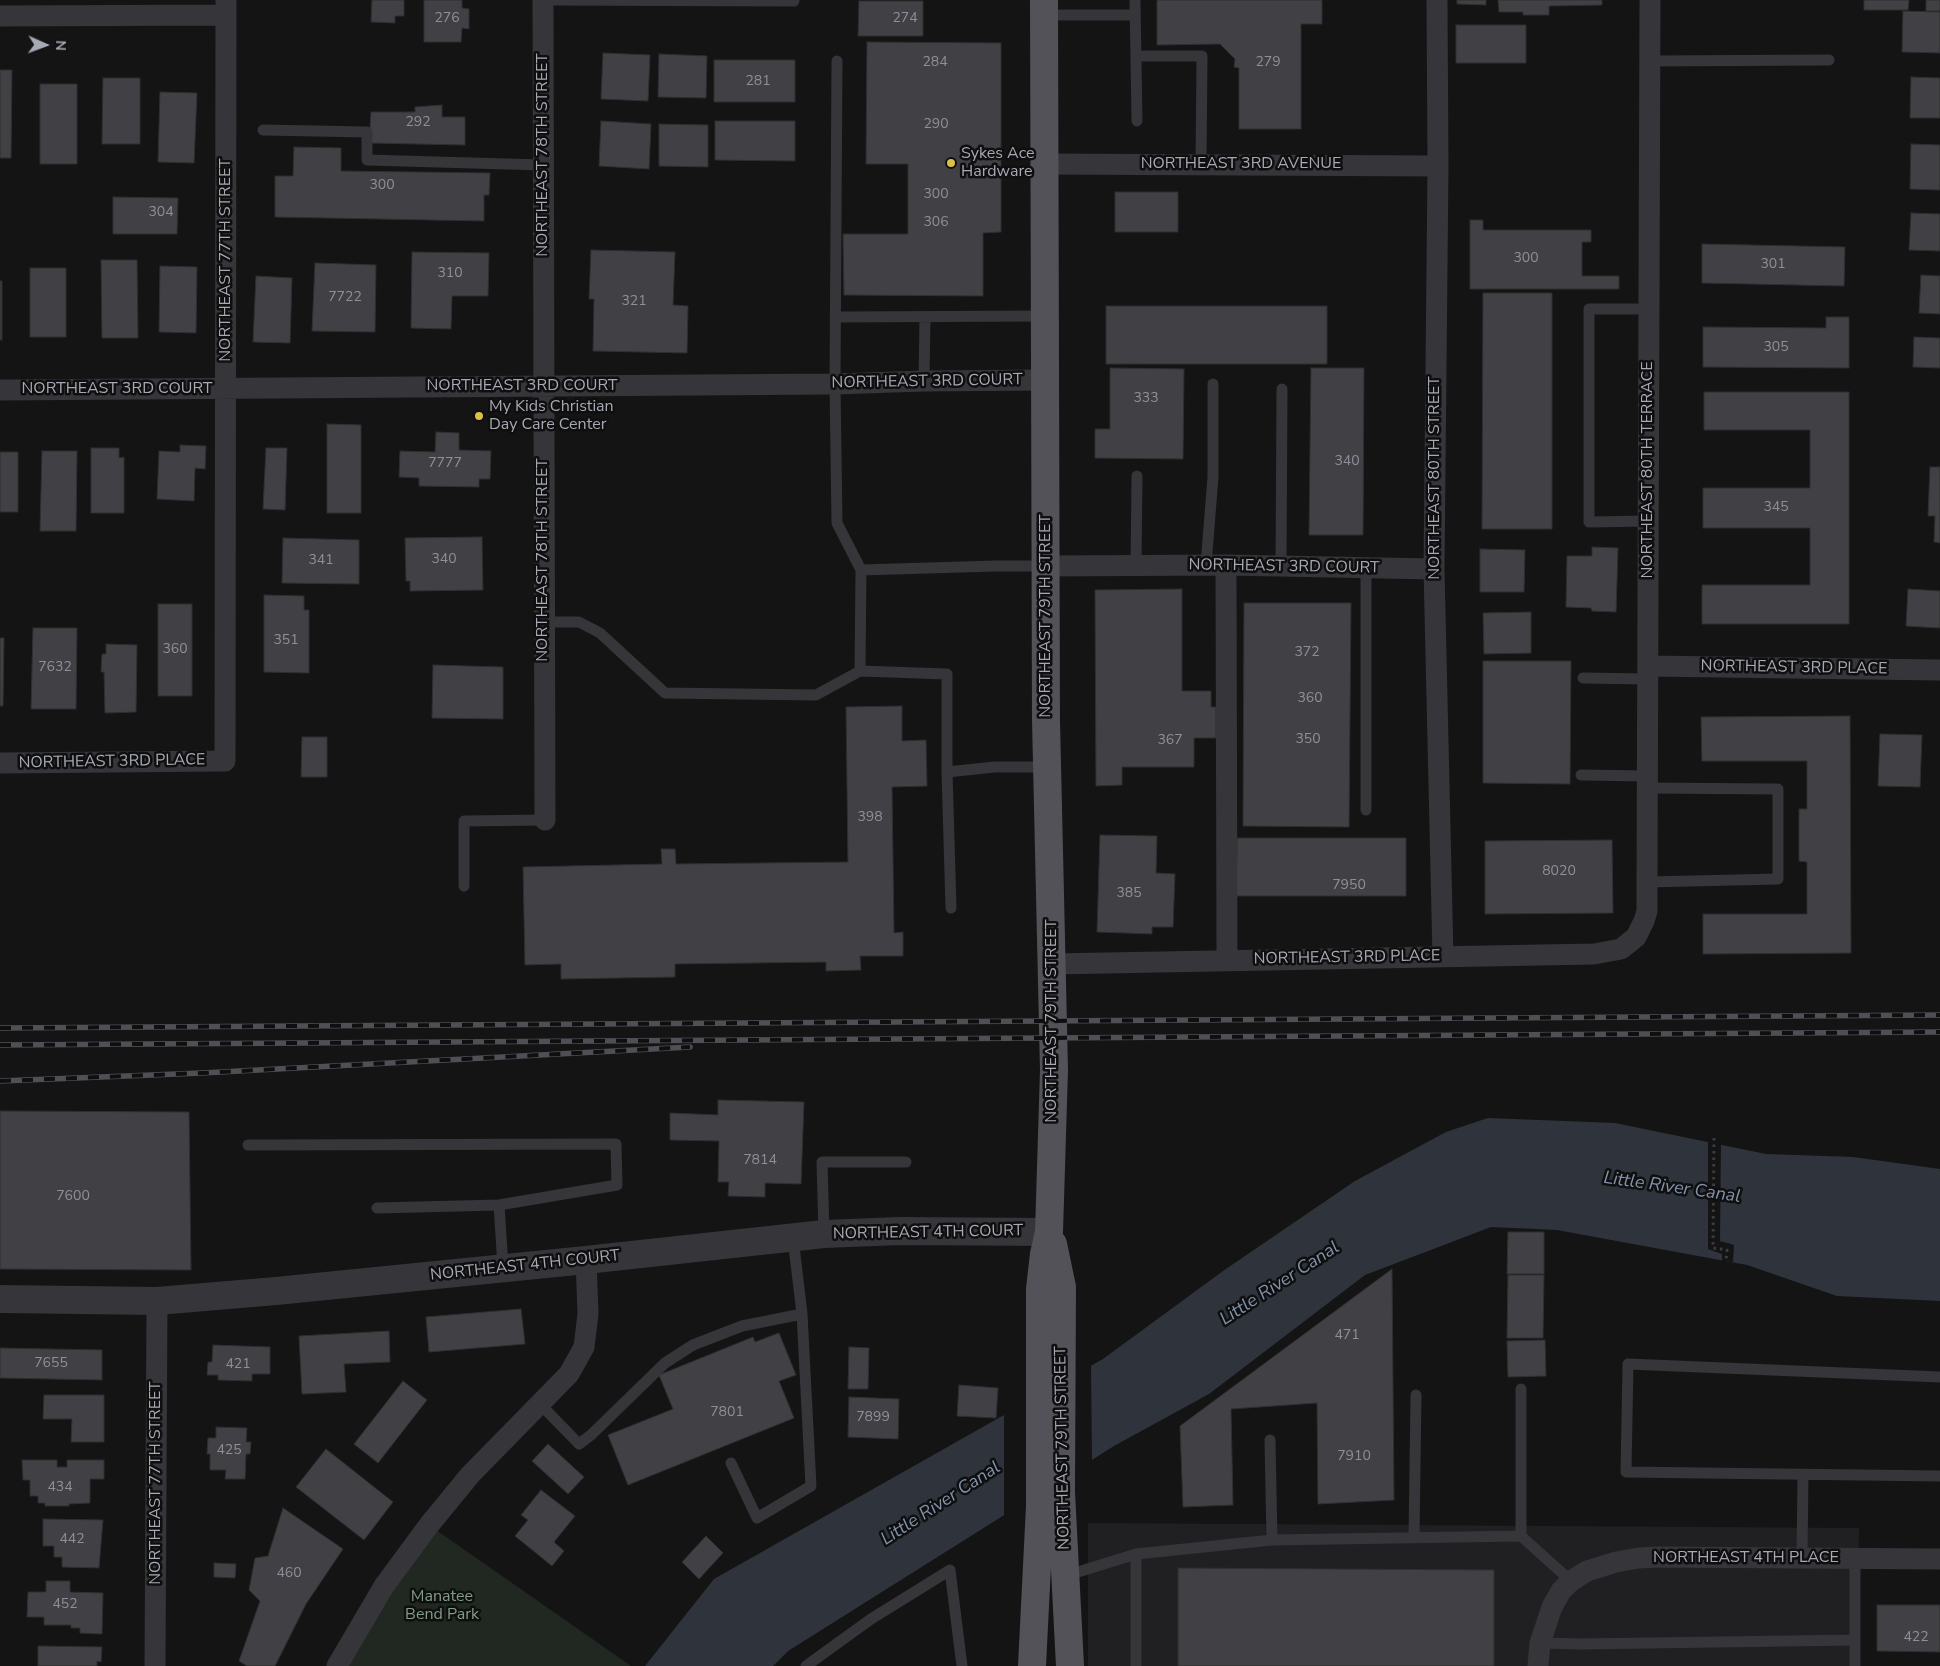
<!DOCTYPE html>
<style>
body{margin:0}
#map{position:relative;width:1940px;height:1666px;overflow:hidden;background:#141415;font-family:"Nunito Sans",sans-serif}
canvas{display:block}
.north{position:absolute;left:20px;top:20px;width:50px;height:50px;-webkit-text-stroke:4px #0f0f10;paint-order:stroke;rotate:92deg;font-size:14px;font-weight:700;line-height:20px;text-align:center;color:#a7a9b4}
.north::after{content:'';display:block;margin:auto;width:18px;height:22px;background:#a7a9b4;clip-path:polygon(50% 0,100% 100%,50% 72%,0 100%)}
</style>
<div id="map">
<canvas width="1940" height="1666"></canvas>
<div class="north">N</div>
</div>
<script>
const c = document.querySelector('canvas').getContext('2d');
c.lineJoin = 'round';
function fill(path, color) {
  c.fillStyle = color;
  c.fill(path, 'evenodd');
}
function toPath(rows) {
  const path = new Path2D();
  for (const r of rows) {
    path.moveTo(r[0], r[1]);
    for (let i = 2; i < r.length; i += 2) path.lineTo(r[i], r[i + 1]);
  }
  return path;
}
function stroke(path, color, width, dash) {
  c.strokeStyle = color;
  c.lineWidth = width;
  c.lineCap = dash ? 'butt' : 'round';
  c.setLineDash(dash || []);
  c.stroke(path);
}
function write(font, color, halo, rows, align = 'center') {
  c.font = font + ' "Nunito Sans",sans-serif';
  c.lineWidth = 5;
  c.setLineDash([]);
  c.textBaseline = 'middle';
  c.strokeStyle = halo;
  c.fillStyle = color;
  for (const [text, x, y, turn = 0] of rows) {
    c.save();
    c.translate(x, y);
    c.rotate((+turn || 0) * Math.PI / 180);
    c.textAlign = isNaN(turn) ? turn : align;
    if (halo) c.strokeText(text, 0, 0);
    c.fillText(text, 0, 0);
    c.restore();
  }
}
fill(toPath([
 [1088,1523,1859,1528,1857,1666,1088,1666]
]), '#202022');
fill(toPath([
 [429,1525,631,1666,337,1666]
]), '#212822');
fill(toPath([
 [1488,1118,1615,1123,1766,1154,1853,1157,1940,1169,1940,1301,1837,1296,1747,1265,1557,1230,1491,1227,1365,1275,1209,1394,1114,1446,788,1651,773,1666,645,1666,714,1579,1103,1359,1223,1271,1355,1181,1446,1132]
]), '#2f343c');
fill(toPath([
 [1708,1139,1721,1142,1720,1241,1734,1245,1733,1262,1722,1261,1722,1254,1708,1249],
 [1091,1362,1092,1463,1004,1518,1004,1412]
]), '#141415');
const building = toPath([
 [372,0,404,0,404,16,395,16,395,23,371,22,372,0],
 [424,0,462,0,462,8,469,9,469,29,462,28,461,42,424,42,424,0],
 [1157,0,1322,0,1322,24,1301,24,1301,129,1239,129,1239,68,1234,67,1235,59,1220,44,1157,45,1157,0],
 [1457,0,1486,0,1486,5,1457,4,1457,0],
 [1498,0,1602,0,1602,5,1549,6,1549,15,1523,15,1523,12,1499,12,1498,0],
 [1864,0,1909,0,1908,10,1864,10,1864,0],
 [1926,0,1940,0,1940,11,1926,11,1926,0],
 [859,1,923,1,923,36,858,36,859,1],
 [1903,11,1940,12,1940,53,1902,52,1903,11],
 [1456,25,1526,25,1526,63,1456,63,1456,25],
 [867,42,1001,43,1001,232,983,233,983,296,844,295,843,234,908,234,908,164,866,164,867,42],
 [603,53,650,55,648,101,601,99,603,53],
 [659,54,707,56,706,98,658,97,659,54],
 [714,60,795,60,795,102,714,102,714,60],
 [0,70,12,70,11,158,0,158,0,70],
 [1911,77,1940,78,1940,118,1910,118,1911,77],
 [103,78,140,78,140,144,102,144,103,78],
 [40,84,77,84,77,164,40,164,40,84],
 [160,92,197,93,194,163,158,162,160,92],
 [442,105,442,117,465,117,465,145,369,143,371,112,415,112,415,107,442,105],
 [601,121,651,124,649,169,599,166,601,121],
 [715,121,795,121,795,161,715,160,715,121],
 [659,124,708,125,708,167,659,166,659,124],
 [1911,144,1940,145,1940,190,1910,189,1911,144],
 [294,147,341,148,341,171,490,173,489,195,484,195,484,221,275,217,275,176,293,176,294,147],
 [1115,192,1178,192,1178,232,1115,232,1115,192],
 [113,197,178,198,177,234,113,234,113,197],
 [1911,213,1940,214,1940,251,1909,250,1911,213],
 [1470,220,1483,220,1483,230,1591,230,1591,242,1582,242,1582,276,1619,276,1619,289,1470,289,1470,220],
 [1702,244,1845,247,1844,286,1702,283,1702,244],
 [591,250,675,252,673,305,688,306,687,353,593,351,594,299,589,299,591,250],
 [412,252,489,253,488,296,452,296,451,329,411,328,412,252],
 [101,260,137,260,138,338,102,338,101,260],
 [315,263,376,265,375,332,312,331,315,263],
 [160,266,197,267,196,333,159,332,160,266],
 [30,268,66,268,66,337,30,337,30,268],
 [1921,275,1940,276,1940,314,1919,313,1921,275],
 [256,276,292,278,290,343,253,342,256,276],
 [0,281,2,281,2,340,0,340,0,281],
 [1483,293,1552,293,1552,529,1482,529,1483,293],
 [1106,306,1327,306,1327,364,1106,364,1106,306],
 [1826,317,1849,317,1849,368,1703,367,1703,327,1826,328,1826,317],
 [1914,337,1940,338,1940,368,1913,367,1914,337],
 [1110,368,1184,369,1183,459,1095,458,1095,429,1110,429,1110,368],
 [1311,368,1364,368,1363,535,1309,535,1311,368],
 [1704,392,1849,392,1849,624,1702,624,1702,585,1810,585,1810,528,1703,528,1703,488,1810,488,1810,430,1704,430,1704,392],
 [327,424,361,425,361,513,327,513,327,424],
 [436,432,459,433,459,450,491,451,490,479,479,479,479,487,419,486,419,478,399,477,400,451,435,452,436,432],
 [180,445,206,446,205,469,195,468,194,501,157,499,159,451,180,452,180,445],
 [91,448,119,448,119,458,124,457,124,513,91,513,91,448],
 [266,448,287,448,285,510,263,509,266,448],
 [42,451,77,451,76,531,40,531,42,451],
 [0,452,18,452,18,512,0,512,0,452],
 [1930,467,1940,467,1940,543,1934,542,1935,516,1928,516,1930,467],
 [482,537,483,590,410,591,410,581,406,581,405,538,482,537],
 [283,538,359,540,359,584,282,583,283,538],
 [1592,547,1618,548,1616,612,1592,611,1591,608,1566,607,1567,556,1592,556,1592,547],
 [1480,549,1525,550,1524,592,1480,592,1480,549],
 [1182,589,1182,691,1211,691,1211,707,1216,707,1216,738,1194,738,1194,767,1122,767,1122,785,1096,786,1095,590,1182,589],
 [1908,589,1940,591,1940,628,1906,626,1908,589],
 [264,595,304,596,304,610,309,610,309,673,264,672,264,595],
 [1244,603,1351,603,1349,827,1243,826,1244,603],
 [158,604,192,604,192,696,158,696,158,604],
 [1531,612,1531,653,1484,654,1483,613,1531,612],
 [33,628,77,628,76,709,31,709,33,628],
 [0,638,4,638,3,706,0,706,0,638],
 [106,644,137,645,136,712,105,713,104,672,101,672,102,654,106,654,106,644],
 [1483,661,1571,661,1570,784,1483,783,1483,661],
 [433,665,503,667,503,719,432,718,433,665],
 [902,706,902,741,926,740,927,786,892,787,894,933,903,932,903,956,860,956,861,970,826,971,826,962,675,964,675,977,561,979,561,964,525,965,523,867,662,864,661,849,675,849,676,864,848,862,846,707,902,706],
 [1850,716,1851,953,1703,954,1703,914,1807,914,1807,862,1799,861,1799,809,1807,809,1807,761,1702,761,1701,717,1850,716],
 [1880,734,1922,735,1920,787,1878,786,1880,734],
 [302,737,327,737,327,777,301,777,302,737],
 [1100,835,1157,836,1156,873,1175,874,1173,927,1152,927,1152,934,1097,932,1100,835],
 [1237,838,1406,838,1406,896,1236,896,1237,838],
 [1612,840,1613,913,1485,914,1485,841,1612,840],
 [718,1100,804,1102,801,1184,765,1183,765,1197,728,1196,729,1182,718,1182,719,1141,670,1140,670,1113,718,1115,718,1100],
 [0,1111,189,1112,191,1270,0,1269,0,1111],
 [1508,1232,1544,1232,1544,1274,1507,1274,1508,1232],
 [1392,1269,1394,1500,1318,1504,1317,1403,1231,1409,1233,1505,1183,1507,1180,1426,1392,1269],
 [1508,1275,1544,1275,1543,1338,1507,1338,1508,1275],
 [521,1309,525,1344,429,1352,426,1317,521,1309],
 [389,1331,390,1362,344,1364,346,1392,302,1394,299,1336,389,1331],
 [779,1333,796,1375,779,1381,794,1418,628,1485,608,1435,673,1409,659,1375,753,1337,755,1342,779,1333],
 [1545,1340,1546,1376,1508,1377,1507,1341,1545,1340],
 [213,1345,270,1347,270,1374,252,1374,252,1381,218,1380,218,1375,207,1375,208,1362,212,1362,213,1345],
 [849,1347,869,1348,868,1389,848,1389,849,1347],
 [0,1348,102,1350,102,1380,0,1378,0,1348],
 [403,1381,427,1400,378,1463,354,1444,403,1381],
 [959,1385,998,1388,996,1418,957,1416,959,1385],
 [44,1395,104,1395,104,1442,71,1442,72,1419,43,1419,44,1395],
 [849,1397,899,1399,898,1439,848,1437,849,1397],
 [216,1427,247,1428,246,1442,251,1442,250,1454,246,1454,245,1479,225,1479,226,1470,210,1470,210,1454,207,1454,208,1438,216,1438,216,1427],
 [548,1444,584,1477,568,1494,532,1461,548,1444],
 [326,1449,393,1502,364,1540,296,1487,326,1449],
 [22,1460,57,1460,57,1467,67,1467,67,1460,104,1460,104,1479,90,1479,90,1503,69,1504,69,1506,45,1506,45,1503,38,1503,38,1496,30,1496,30,1480,23,1480,22,1460],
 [541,1490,575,1516,554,1542,564,1551,552,1566,515,1536,528,1520,521,1515,541,1490],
 [283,1508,343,1549,306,1604,275,1666,247,1666,239,1661,260,1601,249,1590,255,1558,268,1556,283,1508],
 [43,1519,103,1520,99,1568,62,1567,62,1557,54,1557,54,1546,43,1546,43,1519],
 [706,1536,723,1553,699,1579,682,1562,706,1536],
 [214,1563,236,1564,235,1578,214,1577,214,1563],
 [1178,1568,1494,1570,1494,1666,1178,1666,1178,1568],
 [46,1581,70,1581,70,1592,103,1593,102,1634,80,1633,80,1628,71,1628,71,1625,44,1625,44,1617,27,1617,28,1592,46,1592,46,1581],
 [1877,1605,1940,1605,1940,1652,1877,1651,1877,1605],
 [38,1646,102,1647,101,1662,97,1661,97,1666,38,1666,38,1646]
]);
fill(building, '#414145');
stroke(building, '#2f2e31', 1);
stroke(toPath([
 [1714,1138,1713,1248,1727,1250,1726,1261]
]), '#3b3c41', 3, [2.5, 4]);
stroke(toPath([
 [543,0,794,1],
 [1135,0,1137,121],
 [1044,15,1135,15],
 [1136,56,1202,56,1201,163],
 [837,61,835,384,837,523,861,570],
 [1649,61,1829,60],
 [263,130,367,132,367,160,543,165],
 [835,317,1045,316],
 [924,381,925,317],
 [1648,521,1589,522,1589,309,1648,309],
 [1206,565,1213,477,1213,384],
 [1136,566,1137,476],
 [1281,566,1282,389],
 [543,622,579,622,600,633,665,693,816,695,860,671],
 [1583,678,1648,679],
 [947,772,995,767,1047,767],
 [1581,775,1647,776],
 [1366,810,1366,568],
 [1647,882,1778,879,1778,789,1647,788],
 [464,886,464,821,545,820],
 [951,908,947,772,947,674,860,671,861,570,995,566,1045,566],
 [248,1145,616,1144,617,1185,499,1205,503,1267],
 [377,1208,499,1205],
 [824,1234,822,1162,906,1162],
 [1940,1377,1628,1364,1626,1472,1940,1476],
 [1521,1389,1521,1536],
 [540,1404,579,1444,591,1435,665,1363,693,1345,742,1326,802,1314],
 [1270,1440,1272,1540],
 [731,1463,757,1518,811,1486,802,1314,793,1238],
 [1414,1537,1416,1395],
 [1802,1557,1803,1475],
 [1065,1576,1136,1554,1272,1540,1521,1536,1571,1581],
 [1540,1643,1580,1644,1855,1640],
 [806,1666,871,1619,950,1570,962,1666],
 [1136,1666,1136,1554],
 [1855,1666,1855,1558]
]), '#35353a', 11);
stroke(toPath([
 [543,0,545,820],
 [1437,0,1438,166,1434,569,1443,957],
 [0,16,226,15],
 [1044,164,1438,166],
 [0,390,835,384,924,381,1045,380],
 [1226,565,1227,960],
 [1045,566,1226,565,1434,569],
 [1648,666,1940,670],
 [0,763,225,761,226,0],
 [1052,964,1594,954,1621,949,1636,937,1644,921,1647,911,1647,882,1650,0],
 [155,1666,157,1301],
 [337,1666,384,1586,429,1525,470,1475,569,1374,584,1347,588,1314,586,1260],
 [1538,1666,1540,1643,1552,1607,1561,1591,1571,1581,1587,1571,1616,1562,1638,1558,1659,1557,1940,1559]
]), '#35353a', 21);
stroke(toPath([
 [0,1299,157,1301,276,1291,586,1260,824,1234,900,1231,1049,1232]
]), '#35353a', 28);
stroke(toPath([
 [1053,1244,1062,1287,1061,1492,1070,1666],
 [1032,1666,1040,1506,1040,1289,1044,1254,1049,1232,1054,1070,1046,720,1044,0]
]), '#525258', 28);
const rail = toPath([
 [0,1028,1940,1015],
 [0,1045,1940,1032],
 [0,1081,202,1073,690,1047]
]);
stroke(rail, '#4f4f55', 5.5);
stroke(rail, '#0f0f10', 4, [11]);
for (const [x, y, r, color] of [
 [951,163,5,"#dbbf46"],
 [479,416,5,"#dbbf46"]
]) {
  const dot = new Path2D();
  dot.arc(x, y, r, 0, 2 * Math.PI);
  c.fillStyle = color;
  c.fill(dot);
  stroke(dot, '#0f0f10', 2);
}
write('14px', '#8e8f98', null, [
 ["276",447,19],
 ["274",905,19],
 ["284",935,63],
 ["279",1268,63],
 ["281",758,82],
 ["292",418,123],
 ["290",936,125],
 ["300",382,186],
 ["300",936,195],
 ["304",161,213],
 ["306",936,223],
 ["300",1526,259],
 ["301",1773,265],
 ["310",450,274],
 ["7722",345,298],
 ["321",634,302],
 ["305",1776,348],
 ["333",1146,399],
 ["340",1347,462],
 ["7777",445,464],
 ["345",1776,508],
 ["340",444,560],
 ["341",321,561],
 ["351",286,641],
 ["360",175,650],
 ["372",1307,653],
 ["7632",55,668],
 ["360",1310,699],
 ["350",1308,740],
 ["367",1170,741],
 ["398",870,818],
 ["8020",1559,872],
 ["7950",1349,886],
 ["385",1129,894],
 ["7814",760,1161],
 ["7600",73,1197],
 ["471",1347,1336],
 ["7655",51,1364],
 ["421",238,1365],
 ["7801",727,1413],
 ["7899",873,1418],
 ["425",229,1451],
 ["7910",1354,1457],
 ["434",60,1488],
 ["442",72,1540],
 ["460",289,1574],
 ["452",65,1605],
 ["422",1916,1638]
]);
write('16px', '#a7a9b4', '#0f0f10', [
 ["Sykes Ace",961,154],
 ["Hardware",961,172],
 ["My Kids Christian",489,407],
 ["Day Care Center",489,425]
], 'left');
write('16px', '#a7a9b4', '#0f0f10', [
 ["NORTHEAST 78TH STREET",543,155,-90],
 ["NORTHEAST 3RD AVENUE",1241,164],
 ["NORTHEAST 77TH STREET",226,260,-90],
 ["NORTHEAST 3RD COURT",927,382,-1],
 ["NORTHEAST 3RD COURT",522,386],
 ["NORTHEAST 3RD COURT",117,389],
 ["NORTHEAST 80TH TERRACE",1648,470,-90],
 ["NORTHEAST 80TH STREET",1435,478,-90],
 ["NORTHEAST 78TH STREET",543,560,-90],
 ["NORTHEAST 3RD COURT",1284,567,1],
 ["NORTHEAST 79TH STREET",1046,616,-90],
 ["NORTHEAST 3RD PLACE",1794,668,1],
 ["NORTHEAST 3RD PLACE",112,762,-1],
 ["NORTHEAST 3RD PLACE",1347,958,-1],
 ["NORTHEAST 79TH STREET",1052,1021,-90],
 ["NORTHEAST 4TH COURT",928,1233,-1],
 ["NORTHEAST 4TH COURT",525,1266,-6],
 ["NORTHEAST 79TH STREET",1063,1448,-91],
 ["NORTHEAST 77TH STREET",156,1483,-90],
 ["NORTHEAST 4TH PLACE",1746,1558]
]);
write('16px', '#809d86', '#0f0f10', [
 ["Manatee",442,1597],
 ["Bend Park",442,1615]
]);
write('italic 18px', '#8292ab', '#0f0f10', [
 ["Little River Canal",1672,1188,8],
 ["Little River Canal",1280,1284,-33],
 ["Little River Canal",941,1504,-33]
]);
</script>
